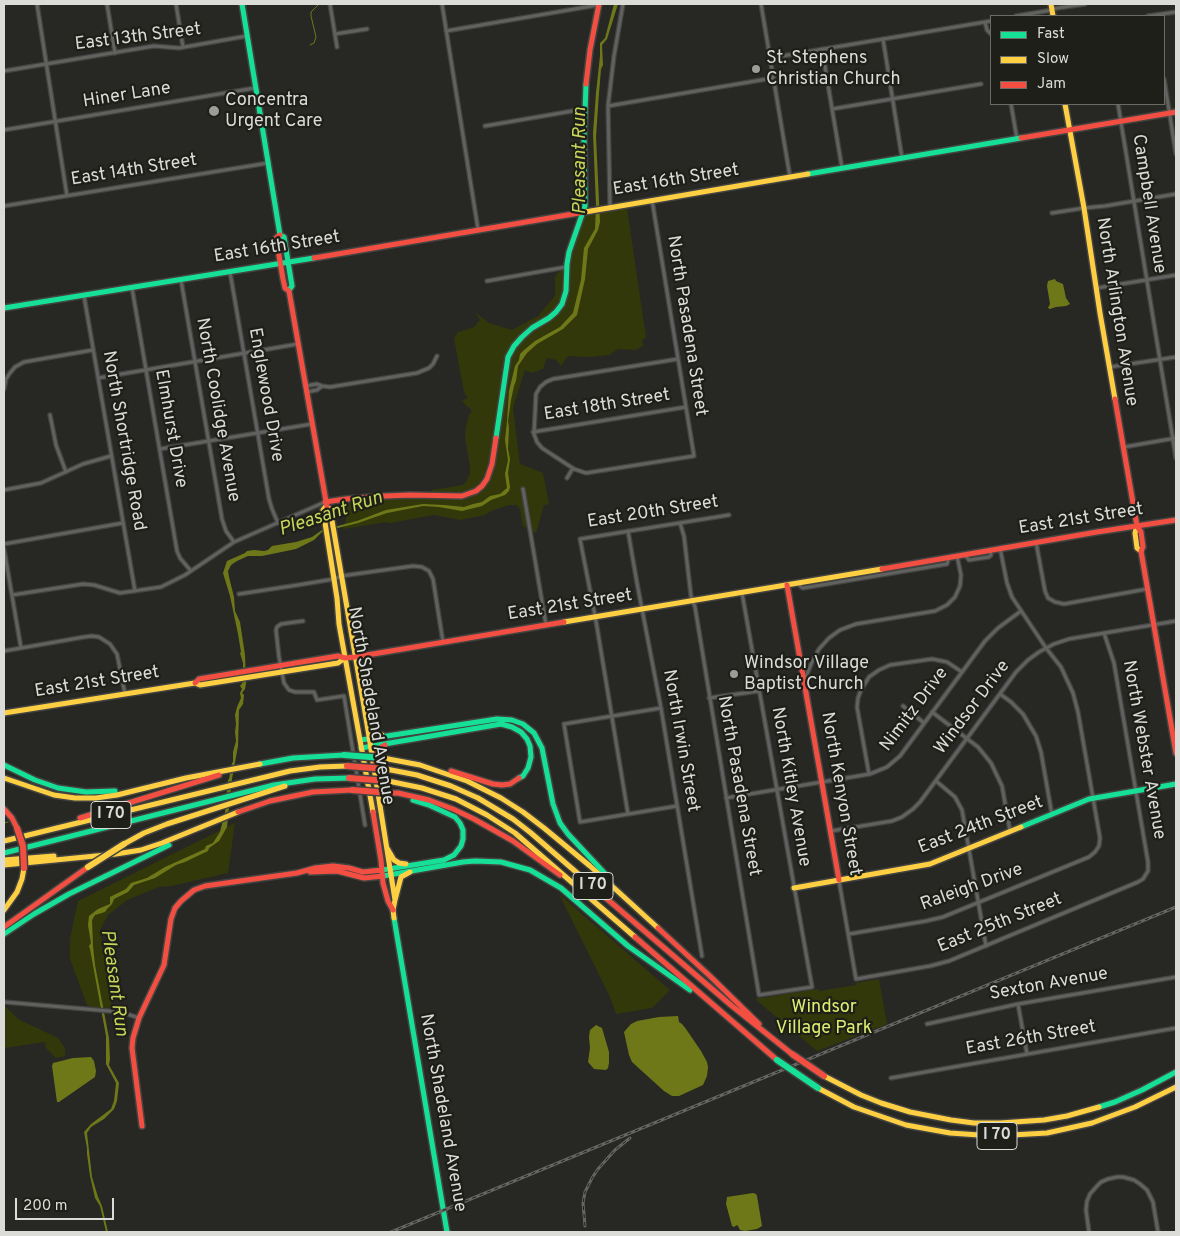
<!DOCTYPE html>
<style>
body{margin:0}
#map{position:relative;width:1180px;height:1236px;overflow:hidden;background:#272823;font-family:Overpass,sans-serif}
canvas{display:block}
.frame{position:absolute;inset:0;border:5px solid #dbdcd8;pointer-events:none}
.legend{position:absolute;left:990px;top:15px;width:175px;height:90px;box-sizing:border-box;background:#1e1f19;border:1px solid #6a6b65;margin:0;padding:6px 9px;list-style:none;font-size:15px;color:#dbdcd8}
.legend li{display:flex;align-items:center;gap:10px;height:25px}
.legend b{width:25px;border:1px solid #6a6b65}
.scale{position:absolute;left:15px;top:1198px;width:99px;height:22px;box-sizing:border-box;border:2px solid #dbdcd8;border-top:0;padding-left:6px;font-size:15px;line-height:18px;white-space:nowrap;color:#dbdcd8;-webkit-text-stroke:4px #1e1f19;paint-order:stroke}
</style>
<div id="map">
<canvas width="1180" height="1236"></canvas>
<div class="frame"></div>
<ul class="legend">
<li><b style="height:6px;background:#16e098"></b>Fast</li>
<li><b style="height:6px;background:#ffcf43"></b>Slow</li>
<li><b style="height:6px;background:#f24e42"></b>Jam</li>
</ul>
<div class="scale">200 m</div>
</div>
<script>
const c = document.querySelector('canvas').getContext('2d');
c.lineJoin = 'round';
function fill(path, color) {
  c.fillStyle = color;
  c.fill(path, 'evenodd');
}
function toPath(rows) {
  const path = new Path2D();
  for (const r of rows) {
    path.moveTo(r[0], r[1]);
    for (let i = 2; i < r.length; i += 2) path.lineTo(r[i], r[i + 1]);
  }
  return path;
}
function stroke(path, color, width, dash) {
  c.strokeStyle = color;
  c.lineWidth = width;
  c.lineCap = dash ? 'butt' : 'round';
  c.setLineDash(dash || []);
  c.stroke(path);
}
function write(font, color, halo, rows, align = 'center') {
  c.font = font + ' Overpass,sans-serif';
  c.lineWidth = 4.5;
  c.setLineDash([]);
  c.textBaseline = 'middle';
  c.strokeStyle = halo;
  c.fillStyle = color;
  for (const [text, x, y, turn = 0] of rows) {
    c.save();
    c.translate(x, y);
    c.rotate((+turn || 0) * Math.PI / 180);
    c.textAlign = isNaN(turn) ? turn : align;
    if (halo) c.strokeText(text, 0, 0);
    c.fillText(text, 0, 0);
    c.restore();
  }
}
fill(toPath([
 [627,208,646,338,642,340,643,346,635,350,618,349,609,355,590,357,568,356,561,366,556,360,547,358,543,369,531,373,525,370,513,408,520,464,543,473,549,504,544,505,536,533,523,526,520,509,517,505,509,505,491,511,485,515,460,520,434,515,396,522,389,523,386,522,343,529,346,519,343,504,345,503,368,499,385,498,439,498,431,493,432,490,463,485,466,482,470,473,470,466,465,438,466,427,469,414,472,412,470,408,467,407,462,400,468,398,464,392,454,338,458,332,474,327,480,320,476,313,489,323,512,330,538,316,555,296,555,277,569,260,577,235,586,215],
 [235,823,228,873,171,886,159,887,127,900,108,915,100,930,112,1008,93,1007,87,1005,70,959,70,939,78,901],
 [559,894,670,990,652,1008,616,1014,610,997],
 [879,979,887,1024,817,1051,755,999,818,989,819,991,856,985,856,983],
 [4,1005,18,1019,58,1038,65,1048,65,1056,56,1058,46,1048,45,1042,4,1048]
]), '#33380b');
fill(toPath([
 [614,4,618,4,607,39,602,45,603,65,601,69,599,93,596,137,600,222,598,230,588,249,585,279,577,315,563,329,537,344,527,353,518,366,516,381,514,386,511,400,508,421,509,428,508,449,510,459,508,473,510,487,509,491,505,495,491,500,482,506,462,511,439,507,423,506,387,513,358,523,322,532,314,540,296,549,262,556,248,556,237,561,231,565,228,571,229,577,234,597,235,611,240,622,245,655,246,683,245,689,242,693,244,695,243,704,239,710,238,746,232,779,227,827,219,841,209,848,208,851,185,862,176,865,155,878,134,885,128,892,114,899,112,904,107,909,105,912,95,915,92,920,93,946,95,965,109,1038,110,1059,109,1065,119,1083,117,1101,114,1109,104,1119,91,1127,87,1133,92,1177,98,1197,102,1206,108,1232,106,1232,100,1206,95,1198,90,1176,87,1154,87,1148,84,1132,91,1124,111,1109,114,1101,116,1083,106,1064,106,1036,90,949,89,946,91,943,88,925,89,916,98,909,110,904,110,897,126,889,131,883,147,878,165,867,205,849,206,846,213,843,220,832,225,812,228,780,229,779,232,763,233,762,233,752,236,741,235,732,236,724,235,715,237,707,241,698,240,693,242,689,240,686,243,682,243,663,240,653,241,652,238,634,230,596,223,573,227,561,245,553,247,551,254,550,264,551,268,550,272,546,296,542,312,537,322,530,357,521,386,510,423,504,444,505,464,507,473,504,482,502,490,496,500,494,507,488,505,474,508,460,505,440,507,421,509,391,515,366,519,360,520,354,524,350,535,341,560,327,573,313,581,280,584,248,595,229,596,206,593,133,596,93,600,56,600,43,605,38],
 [1055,279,1056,281,1063,284,1066,298,1070,304,1066,306,1056,307,1050,309,1048,308,1050,304,1047,286,1048,281],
 [678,1016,679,1022,682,1024,686,1029,701,1051,707,1062,708,1067,707,1076,703,1085,679,1096,672,1096,664,1091,632,1062,629,1055,624,1032,631,1024,637,1021,659,1017],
 [596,1025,602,1028,609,1052,609,1063,608,1068,606,1070,594,1069,588,1062,590,1048,589,1037,590,1030],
 [91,1057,94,1061,96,1071,95,1077,59,1102,57,1102,52,1066,53,1063,73,1058],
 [753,1193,756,1194,757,1196,762,1226,757,1229,745,1231,740,1230,738,1226,737,1225,734,1227,732,1226,726,1204,727,1197]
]), '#6f7818');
stroke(toPath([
 [310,45,314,43,316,37,311,16,311,12,319,4],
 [4,823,8,822]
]), '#6f7818', 1);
const street = toPath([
 [37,4,67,196],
 [107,4,115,53],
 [176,4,183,47],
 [330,4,337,47],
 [442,4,478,229],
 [761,4,790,177],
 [1051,9,1085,4],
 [1016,16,1052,10],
 [1148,16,1176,12],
 [985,22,987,30,991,34],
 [446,31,598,5],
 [335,34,367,29],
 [883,39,902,158],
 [822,49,842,168],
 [770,58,991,21],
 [4,71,154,46,179,48,247,36],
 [1164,79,1176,154],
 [1011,104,1017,139],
 [1118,104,1176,458],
 [608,106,773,78],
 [832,109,981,84],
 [485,126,584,109],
 [4,130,255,88],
 [652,200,694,456],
 [4,206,268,163],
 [610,207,608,106,614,56,623,4],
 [1052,213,1084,208,1105,206,1176,194],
 [230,272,269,499,272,509,278,523],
 [181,280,222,519,226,531,234,542],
 [487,281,566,267],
 [132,288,177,551,180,558,191,571],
 [1097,288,1176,275],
 [84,296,135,591],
 [678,359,553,379,546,382,540,387,536,394,534,434,537,442,542,448,574,469,586,473,694,456],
 [1110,367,1176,357],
 [98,378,298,344],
 [305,386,317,384,322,386,330,387,417,373,429,368,433,364,437,356],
 [4,389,6,379,10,373,15,367,24,362,93,350],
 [307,392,317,390,322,386],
 [50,415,56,445,66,472],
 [533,432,686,407],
 [1124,447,1176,438],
 [160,449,312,424],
 [567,478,573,468],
 [523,489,546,625],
 [4,490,41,483,83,464,111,456],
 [680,523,684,536,691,596,695,607,759,995,812,987,742,593],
 [628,531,637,583,661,708,702,956],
 [1036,542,1045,591,1048,598,1055,602,1064,604,1147,589],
 [4,544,123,523],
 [4,549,21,648],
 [965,555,969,560,989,557,991,555,990,551],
 [799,583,801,587,803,588,947,564,948,561,948,557],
 [239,594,298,585,334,579,341,576,413,566,422,567,429,571,433,579,443,642],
 [12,595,83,584,94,585,120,593,161,587,185,575,234,542,325,502],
 [303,621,281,624,277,627,276,630,279,657,284,683,289,690,295,692,314,692,317,700,344,696,365,825],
 [4,651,84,637,92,636,99,637,110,644,117,654,125,694],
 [805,679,812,662,819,649,829,638,840,630,856,624,935,611,947,605,955,597,960,586,961,575,957,556],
 [1000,694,1011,702,1023,714,1030,726,1036,736,1041,752,1052,815],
 [709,698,759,691],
 [903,706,924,723],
 [661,708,564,724,580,822,677,806],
 [932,712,978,747,991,763,1002,786,1010,831],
 [869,774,857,707,858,698,861,690,869,677,879,670,890,665,932,659,947,662,962,672],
 [936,781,955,797,962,810,986,946],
 [726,798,870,774,887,767,900,756,985,641,998,628,1021,611],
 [628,814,596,621,580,539,729,515],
 [831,831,892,821,902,817,913,809,920,802,1016,672,1028,660,1039,652,1054,644,1069,639,1176,621],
 [839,881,856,979,930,966,949,961,1138,882,1143,879,1148,871,1148,862,1114,663,1104,633],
 [849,934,926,921,943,917,1089,857,1095,852,1099,846,1100,838,1078,712,1073,693,1061,667,1046,648,1012,597,1007,583,1000,548],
 [4,1002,121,1012,139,1018],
 [1018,1004,1027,1054],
 [927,1024,1018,1004,1176,977],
 [891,1078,1176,1028],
 [1089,1232,1086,1210,1087,1201,1090,1194,1097,1186,1101,1182,1108,1179,1117,1177,1123,1177,1134,1180,1140,1184,1147,1190,1153,1202,1158,1232]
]);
const fast = toPath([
 [242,4,280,235,284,237,292,286,289,290],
 [808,174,1021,138],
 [4,308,314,258],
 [496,438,508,357,514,346,522,337,532,328,549,318,556,312,562,304,566,291,567,264,569,252,585,206,584,139,586,84],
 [361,740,497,719,512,720,523,724,534,733,542,748,553,804,560,823,568,834,609,878],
 [361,748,501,724,512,727,521,732,527,739,530,746,531,757,528,768,523,776,519,778],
 [260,764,293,758,344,755],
 [4,765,35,780,58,788,86,792,115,791],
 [1021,827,1089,799,1176,784],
 [4,853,274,785,315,779,349,778],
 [382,870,444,860,454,855,461,846,463,839,463,830,460,823,455,817,429,805,413,800],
 [383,876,463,862,475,861,501,862,530,870,561,888,628,946,690,990],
 [394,918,447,1232],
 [4,934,34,914,69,894,169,845],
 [1099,1107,1115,1102,1142,1090,1176,1072]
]);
const slow = toPath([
 [1051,4,1053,16],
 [1065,104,1084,208,1100,313,1115,399],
 [585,212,808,174],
 [326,506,323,510,337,598,339,624,373,812],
 [327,507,330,509,367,724,395,900,393,910,394,918],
 [1137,526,1135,533,1137,548,1141,551],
 [564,622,882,569],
 [4,713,195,683,200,685,338,663,345,658],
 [367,724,374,733,382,735],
 [383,758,420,765,467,781,501,798,523,812,544,828,590,866,658,928],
 [386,769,417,775,451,786,478,798,513,819,531,833,606,898],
 [4,778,54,795,75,798,96,798,117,795,186,778,260,764],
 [388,781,422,788,456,799,487,815,515,833,635,937],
 [4,841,290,771,320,767,347,766],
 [124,844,144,833,167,824,285,786],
 [387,848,394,860,399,863,406,864],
 [4,860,54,856],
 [4,865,116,854,141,850,162,843,238,812],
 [794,888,930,864,1021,827],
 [395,900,401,877,410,872],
 [4,910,17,892,22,879,24,868],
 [824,1076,861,1095,881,1103,910,1112,951,1120,974,1123,1000,1123,1044,1120,1067,1116,1099,1107],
 [818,1088,854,1107,906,1125,950,1133,994,1136,1047,1133,1092,1123,1135,1107,1176,1087]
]);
const jam = toPath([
 [586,84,590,50,599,4],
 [1021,138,1176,112],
 [280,235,276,238,283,279,285,288,289,291,327,507],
 [314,258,585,212],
 [1115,399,1137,526,1141,532,1143,547,1141,551,1176,753],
 [325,502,346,499,385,496,410,495,462,496,476,491,482,486,487,479,492,464,496,438],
 [882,569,1097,532,1176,520],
 [787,585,839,880],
 [195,683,199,679,338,656,345,658,355,657,564,622],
 [374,770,377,752,380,748,385,745],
 [451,771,493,784,502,785,510,784,519,778],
 [391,793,398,793,429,800,453,809,474,819,513,841,560,875],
 [4,809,12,818,17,828],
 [238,812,270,801,313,792,352,790],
 [373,812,381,860,383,883,388,901,393,910],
 [80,818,219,775],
 [310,872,337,871,364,878,383,876],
 [606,898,732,1006,792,1054],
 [4,927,88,867],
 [658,928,712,978,759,1024],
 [635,937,777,1060],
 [142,1126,132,1048,133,1038,139,1018,164,965,171,919,175,908,181,901,194,890,205,886,297,873,315,868,333,866,349,868,363,872,382,870]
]);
stroke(street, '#434441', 5.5);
stroke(fast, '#434441', 8);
stroke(slow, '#434441', 8);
stroke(jam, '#434441', 8);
stroke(street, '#61625f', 3);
stroke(fast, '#16e098', 5);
stroke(slow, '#ffcf43', 5);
stroke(jam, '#f24e42', 5);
const rail = toPath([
 [585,1226,583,1203,585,1192,592,1178,598,1169,615,1150,630,1138],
 [391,1232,1176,907]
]);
stroke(rail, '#656563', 3);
stroke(rail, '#1e1f19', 1, [4]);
const fastBridge = toPath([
 [344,755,383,758],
 [777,1060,818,1088]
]);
const slowBridge = toPath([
 [88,867,124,844]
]);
const jamBridge = toPath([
 [347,766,386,769],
 [349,778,388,781],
 [352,790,391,793],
 [17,828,23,846,24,868],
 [792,1054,824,1076]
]);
stroke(fastBridge, '#434441', 9, []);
stroke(slowBridge, '#434441', 9, []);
stroke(jamBridge, '#434441', 9, []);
stroke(fastBridge, '#16e098', 6);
stroke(slowBridge, '#ffcf43', 6);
stroke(jamBridge, '#f24e42', 6);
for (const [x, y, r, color] of [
 [756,69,5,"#9c9d99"],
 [214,111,6,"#9c9d99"],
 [734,674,5,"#9c9d99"]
]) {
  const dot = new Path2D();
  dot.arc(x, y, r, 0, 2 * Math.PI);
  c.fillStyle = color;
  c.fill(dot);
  stroke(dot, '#1e1f19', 2);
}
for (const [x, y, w] of [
 [111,815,40],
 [593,886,40],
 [997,1136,40]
]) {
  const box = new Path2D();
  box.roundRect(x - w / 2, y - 13.5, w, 27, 4);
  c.fillStyle = '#1e1f19';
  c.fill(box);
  stroke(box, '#dbdcd8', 1);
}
write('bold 16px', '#dbdcd8', null, [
 ["I 70",111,815],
 ["I 70",593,886],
 ["I 70",997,1136]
]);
write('18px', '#dbdcd8', '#1e1f19', [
 ["East 13th Street",138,38,-7],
 ["Hiner Lane",127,96,-9],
 ["East 14th Street",134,171,-9],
 ["East 16th Street",676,181,-9],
 ["Campbell Avenue",1148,204,81],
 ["East 16th Street",277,248,-9],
 ["North Arlington Avenue",1116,312,81],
 ["North Pasadena Street",686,326,81],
 ["Englewood Drive",265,395,80],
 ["East 18th Street",607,406,-9],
 ["North Coolidge Avenue",217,410,80],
 ["Elmhurst Drive",170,429,80],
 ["North Shortridge Road",123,441,80],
 ["East 20th Street",653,513,-9],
 ["East 21st Street",1081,520,-9],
 ["East 21st Street",570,606,-9],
 ["East 21st Street",97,683,-9],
 ["North Shadeland Avenue",370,706,80],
 ["Windsor Drive",973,708,-53],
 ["Nimitz Drive",915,710,-53],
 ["North Irwin Street",680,741,80],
 ["North Webster Avenue",1143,750,80],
 ["North Pasadena Street",738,786,80],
 ["North Kitley Avenue",790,787,80],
 ["North Kenyon Street",840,794,80],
 ["East 24th Street",981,826,-21],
 ["Raleigh Drive",972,888,-20],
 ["East 25th Street",1000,924,-22],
 ["Sexton Avenue",1049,985,-10],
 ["East 26th Street",1031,1039,-10],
 ["North Shadeland Avenue",442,1113,80]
]);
write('18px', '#dbdcd8', '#1e1f19', [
 ["St. Stephens",766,59],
 ["Christian Church",766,80],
 ["Concentra",225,101],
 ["Urgent Care",225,122],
 ["Windsor Village",744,664],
 ["Baptist Church",744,685]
], 'left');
write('18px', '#deee6f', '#1e1f19', [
 ["Windsor",824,1008],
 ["Village Park",824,1029]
]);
write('italic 19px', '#c7d657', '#1e1f19', [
 ["Pleasant Run",581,161,-90],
 ["Pleasant Run",331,515,-18],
 ["Pleasant Run",113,983,82]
]);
</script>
